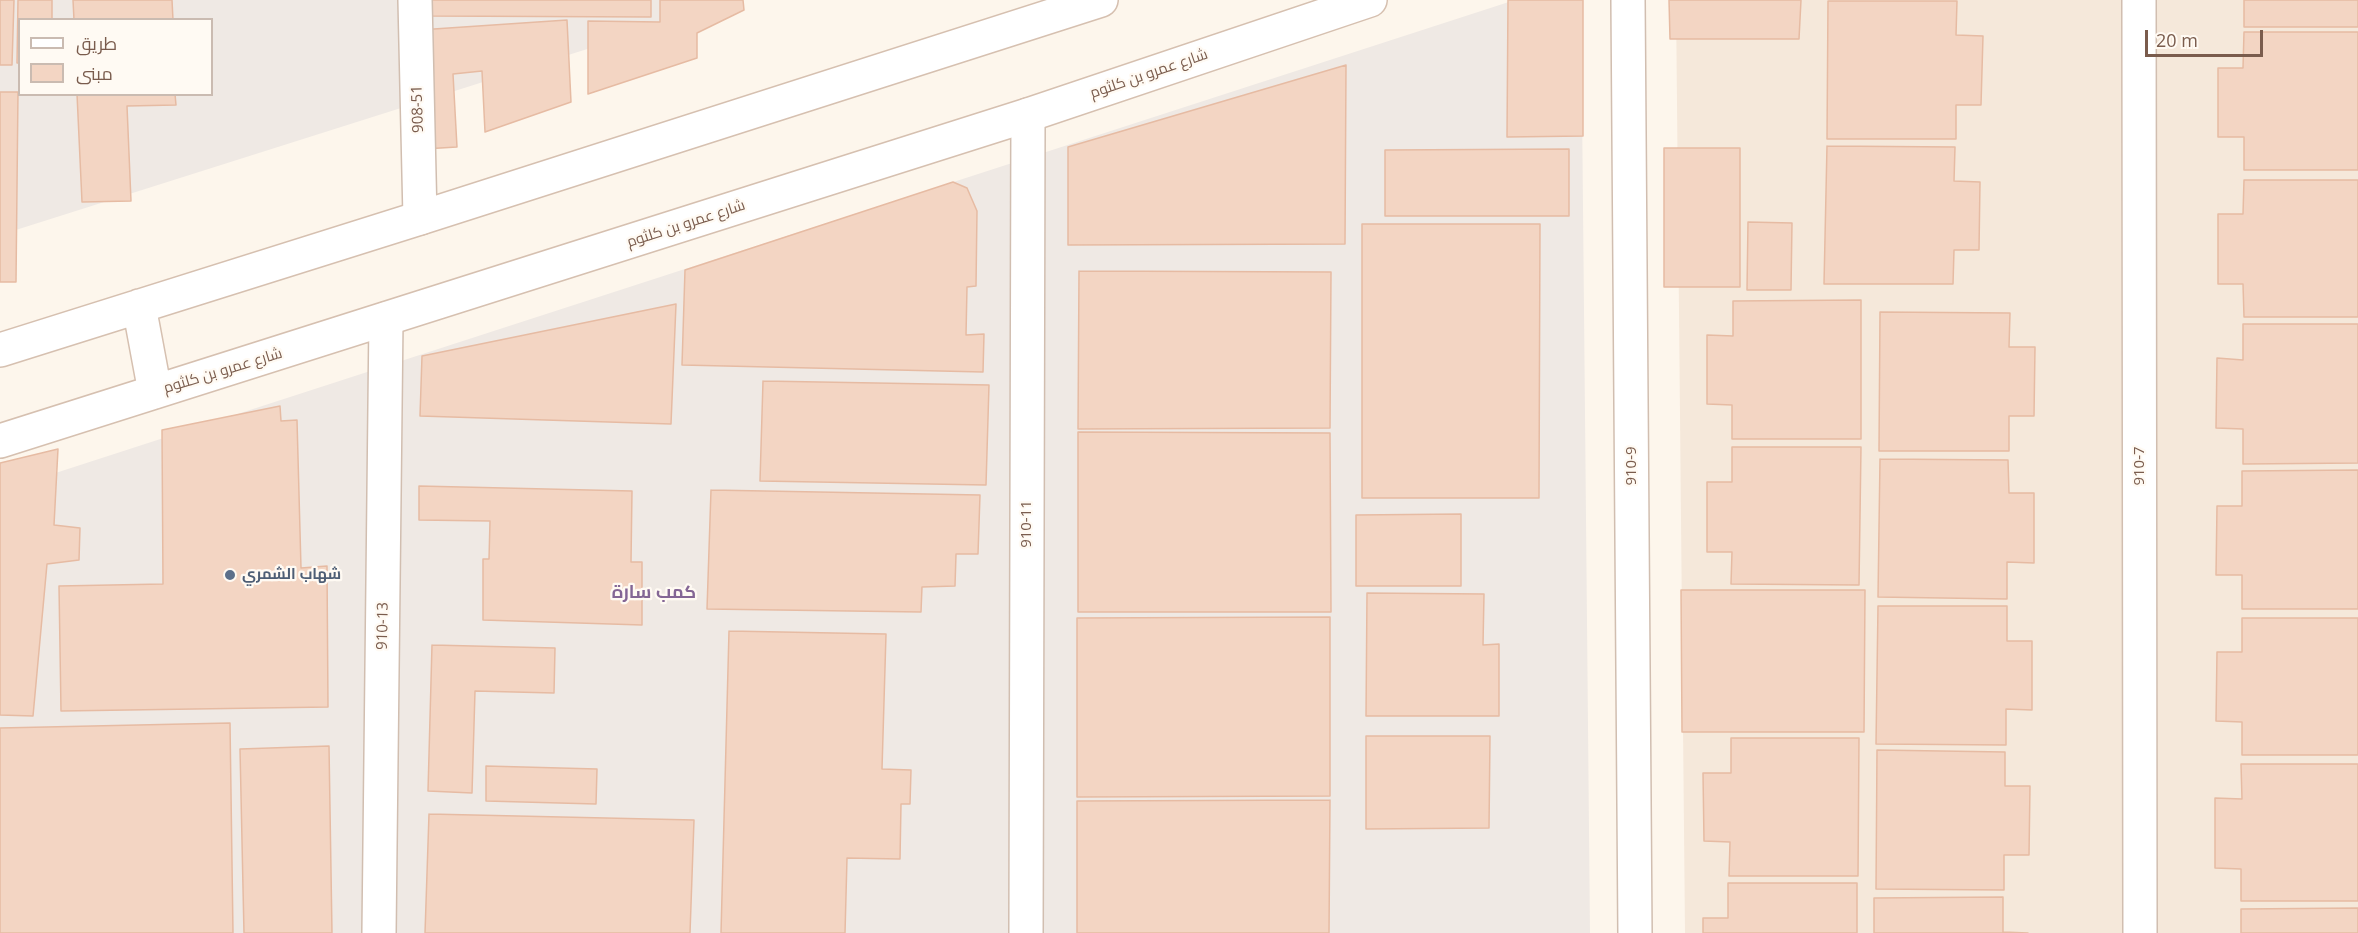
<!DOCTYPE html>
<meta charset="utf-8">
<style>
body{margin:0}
#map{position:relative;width:2358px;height:933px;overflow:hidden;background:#fdf6ec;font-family:"Open Sans",Cairo,sans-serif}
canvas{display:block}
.legend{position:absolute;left:18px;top:18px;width:195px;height:78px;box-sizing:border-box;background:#fffaf3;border:2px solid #cabbb1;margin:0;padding:8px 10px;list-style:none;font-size:18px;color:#7a5c4d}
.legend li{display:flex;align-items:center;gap:12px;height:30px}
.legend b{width:30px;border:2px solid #cabbb1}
.scale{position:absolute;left:2145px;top:30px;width:118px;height:27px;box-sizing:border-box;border:3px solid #7a5c4d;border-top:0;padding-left:8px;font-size:18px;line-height:21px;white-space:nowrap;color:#7a5c4d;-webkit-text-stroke:4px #fffaf3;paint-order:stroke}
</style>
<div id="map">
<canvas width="2358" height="933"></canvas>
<ul class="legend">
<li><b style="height:8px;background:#fff"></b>طريق</li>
<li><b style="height:16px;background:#f3d5c3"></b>مبنى</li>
</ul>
<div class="scale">20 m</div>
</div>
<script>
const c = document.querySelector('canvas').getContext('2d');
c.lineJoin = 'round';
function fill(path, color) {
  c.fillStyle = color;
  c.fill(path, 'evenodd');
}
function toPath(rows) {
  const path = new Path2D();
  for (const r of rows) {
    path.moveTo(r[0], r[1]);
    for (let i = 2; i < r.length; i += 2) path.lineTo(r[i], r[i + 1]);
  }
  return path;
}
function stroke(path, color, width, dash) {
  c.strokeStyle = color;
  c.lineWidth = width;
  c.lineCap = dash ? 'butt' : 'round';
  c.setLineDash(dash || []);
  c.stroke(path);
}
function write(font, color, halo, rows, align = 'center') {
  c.font = font + ' "Open Sans",Cairo,sans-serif';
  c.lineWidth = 4.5;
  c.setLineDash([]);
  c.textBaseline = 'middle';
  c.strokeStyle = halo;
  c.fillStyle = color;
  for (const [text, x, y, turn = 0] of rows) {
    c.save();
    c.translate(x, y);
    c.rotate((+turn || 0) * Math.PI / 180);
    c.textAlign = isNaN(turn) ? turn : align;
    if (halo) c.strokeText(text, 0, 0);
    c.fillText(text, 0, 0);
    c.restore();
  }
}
fill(toPath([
 [1676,0,2358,0,2358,933,1685,933]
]), '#f5e8da');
fill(toPath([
 [0,0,742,0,0,235],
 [20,20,212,20,212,94,20,94],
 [1515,0,1581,0,1590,933,0,933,0,491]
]), '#efe9e4');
const building = toPath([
 [0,0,14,0,12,65,0,65,0,0],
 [18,0,52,0,52,20,20,20,20,63,17,63,18,0],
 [73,0,172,0,173,20,74,20,73,0],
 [430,0,651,0,651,17,430,16,430,0],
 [660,0,743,0,744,10,697,33,697,58,588,94,588,21,660,22,660,0],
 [1508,0,1583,0,1583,136,1507,137,1508,0],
 [1669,0,1801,0,1799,39,1670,39,1669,0],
 [2244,0,2358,0,2358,27,2244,27,2244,0],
 [1828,1,1957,1,1956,35,1983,36,1981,105,1956,105,1956,139,1827,139,1828,1],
 [567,20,571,102,485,132,482,71,453,74,457,147,424,149,419,30,567,20],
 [2244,32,2358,32,2358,170,2244,170,2244,137,2218,137,2218,68,2243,68,2244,32],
 [1346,65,1345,244,1068,245,1068,147,1346,65],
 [0,92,18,92,16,282,0,282,0,92],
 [77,94,175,94,176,105,127,106,131,201,82,202,77,94],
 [1827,146,1955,147,1954,181,1980,182,1979,250,1954,250,1953,284,1824,284,1827,146],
 [1664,148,1740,148,1740,287,1664,287,1664,148],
 [1569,149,1569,216,1385,216,1385,150,1569,149],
 [2244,180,2358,180,2358,317,2244,317,2243,284,2218,284,2218,214,2243,214,2244,180],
 [953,182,967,188,977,211,976,286,967,287,966,335,984,334,983,372,682,365,685,270,953,182],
 [1748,222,1792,223,1791,290,1747,290,1748,222],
 [1362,224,1540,224,1539,498,1362,498,1362,224],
 [1079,271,1331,272,1330,428,1078,429,1079,271],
 [1861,300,1861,439,1732,439,1732,405,1707,404,1707,335,1733,336,1733,301,1861,300],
 [676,304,671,424,420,416,422,356,676,304],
 [1880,312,2010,313,2009,347,2035,347,2034,416,2009,416,2009,451,1879,451,1880,312],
 [2243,324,2358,324,2358,463,2243,464,2243,429,2216,428,2217,358,2243,360,2243,324],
 [763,381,989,385,986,485,760,481,763,381],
 [280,406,281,421,297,420,301,568,327,566,328,707,61,711,59,586,163,584,162,430,280,406],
 [1078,432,1330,433,1331,612,1078,612,1078,432],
 [1732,447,1861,447,1859,585,1731,584,1732,552,1707,552,1707,482,1732,482,1732,447],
 [58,449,54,525,80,528,79,560,47,564,33,716,0,715,0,463,58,449],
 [1880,459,2008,460,2009,493,2034,493,2034,563,2007,562,2007,599,1878,597,1880,459],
 [2358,470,2358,609,2242,609,2242,575,2216,575,2217,506,2242,506,2242,471,2358,470],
 [419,486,632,491,631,562,642,562,642,625,483,620,483,559,489,559,490,521,419,520,419,486],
 [711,490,980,495,978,554,956,554,955,586,922,587,921,612,707,609,711,490],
 [1461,514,1461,586,1356,586,1356,515,1461,514],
 [1681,590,1865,590,1864,732,1682,732,1681,590],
 [1367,593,1484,594,1483,645,1499,644,1499,716,1366,716,1367,593],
 [1878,606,2007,606,2007,641,2032,641,2032,710,2006,709,2006,745,1876,744,1878,606],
 [1330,617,1330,796,1077,797,1077,618,1330,617],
 [2242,618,2358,618,2358,755,2242,755,2242,722,2216,721,2217,652,2242,652,2242,618],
 [729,631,886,634,882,769,911,770,910,804,901,804,900,859,847,858,845,933,721,933,729,631],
 [432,645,555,648,554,693,475,691,472,793,428,791,432,645],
 [230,723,233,933,0,933,0,728,230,723],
 [1366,736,1490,736,1489,828,1366,829,1366,736],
 [1731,738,1859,738,1858,876,1729,876,1730,842,1704,841,1703,773,1731,773,1731,738],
 [329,746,332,933,244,933,240,749,329,746],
 [1877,750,2005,752,2005,786,2030,786,2029,855,2004,855,2004,890,1876,889,1877,750],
 [2241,764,2358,764,2358,901,2241,901,2241,869,2215,868,2215,798,2242,799,2241,764],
 [486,766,597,769,596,804,486,801,486,766],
 [1330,800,1329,933,1077,933,1077,801,1330,800],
 [429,814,694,820,690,933,425,933,429,814],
 [1728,883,1857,883,1857,933,1703,933,1703,918,1728,918,1728,883],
 [2003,897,2003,932,2028,933,1874,933,1874,898,2003,897],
 [2358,908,2358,933,2241,933,2241,909,2358,908]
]);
fill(building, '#f3d5c3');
stroke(building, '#e6bba3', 1.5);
const street = toPath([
 [415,0,420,218],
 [1628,0,1635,933],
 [2139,0,2140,933],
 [379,933,386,319],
 [1026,933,1028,115]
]);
const secondary = toPath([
 [139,306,155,392],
 [0,350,420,218,1101,0],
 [0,441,1028,115,1370,0]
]);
stroke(street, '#d1beb0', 36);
stroke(secondary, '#d6c0b0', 36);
stroke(street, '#fff', 33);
stroke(secondary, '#fff', 33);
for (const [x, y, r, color] of [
 [230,575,6,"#5c6f8a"]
]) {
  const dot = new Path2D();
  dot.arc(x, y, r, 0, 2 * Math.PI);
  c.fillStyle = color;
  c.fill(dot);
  stroke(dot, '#fffaf3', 2);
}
write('15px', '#7a5c4d', '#fffaf3', [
 ["شارع عمرو بن كلثوم",1149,74,-19],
 ["908-51",418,109,-92],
 ["شارع عمرو بن كلثوم",686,224,-18],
 ["شارع عمرو بن كلثوم",223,371,-17],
 ["910-9",1632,466,-90],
 ["910-7",2140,466,-90],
 ["910-11",1027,524,-90],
 ["910-13",383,626,-89]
]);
write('bold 15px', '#4e5e75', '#fffaf3', [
 ["شهاب الشمري",242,575]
], 'left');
write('bold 18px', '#846695', '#fffaf3', [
 ["كمب سارة",654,593]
]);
</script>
